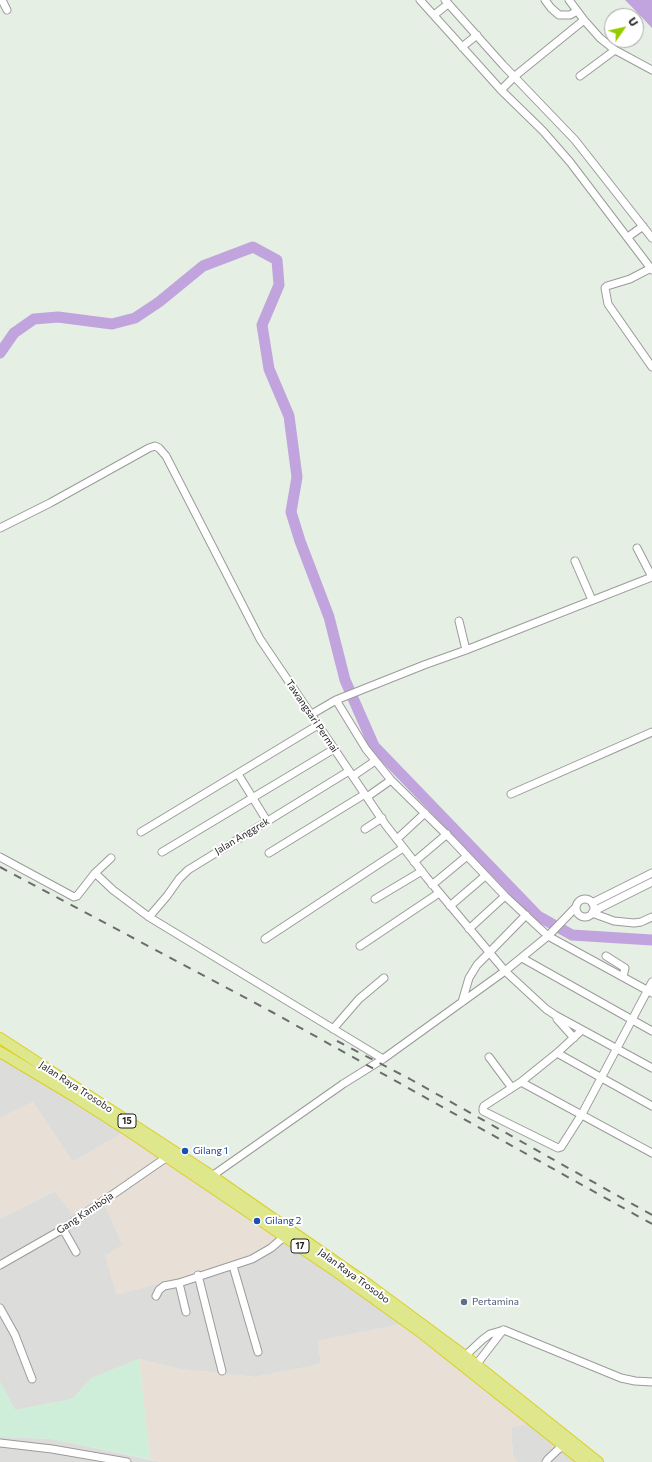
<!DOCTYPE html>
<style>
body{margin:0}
#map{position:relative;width:652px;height:1462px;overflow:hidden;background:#e5efe4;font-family:Commissioner,sans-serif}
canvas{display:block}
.north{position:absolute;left:604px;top:8px;width:40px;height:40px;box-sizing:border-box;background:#fff;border:1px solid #a5a5a5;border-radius:50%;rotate:56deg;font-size:11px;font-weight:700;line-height:16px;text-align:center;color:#1e1e1e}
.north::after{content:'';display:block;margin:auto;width:14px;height:18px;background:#95cc00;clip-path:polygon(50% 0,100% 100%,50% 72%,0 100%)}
</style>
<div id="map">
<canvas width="652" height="1462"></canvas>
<div class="north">U</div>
</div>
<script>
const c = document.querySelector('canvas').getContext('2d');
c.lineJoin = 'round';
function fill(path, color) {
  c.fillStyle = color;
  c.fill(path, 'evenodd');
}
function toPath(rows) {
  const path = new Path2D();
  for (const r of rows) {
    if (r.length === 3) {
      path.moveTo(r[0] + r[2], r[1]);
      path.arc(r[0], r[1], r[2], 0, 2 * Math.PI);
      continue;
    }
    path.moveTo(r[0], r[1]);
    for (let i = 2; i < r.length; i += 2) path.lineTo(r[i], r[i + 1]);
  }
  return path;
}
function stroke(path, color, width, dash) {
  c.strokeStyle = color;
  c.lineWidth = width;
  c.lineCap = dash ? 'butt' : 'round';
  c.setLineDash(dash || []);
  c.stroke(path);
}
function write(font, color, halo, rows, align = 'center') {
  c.font = font + ' Commissioner,sans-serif';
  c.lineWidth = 4;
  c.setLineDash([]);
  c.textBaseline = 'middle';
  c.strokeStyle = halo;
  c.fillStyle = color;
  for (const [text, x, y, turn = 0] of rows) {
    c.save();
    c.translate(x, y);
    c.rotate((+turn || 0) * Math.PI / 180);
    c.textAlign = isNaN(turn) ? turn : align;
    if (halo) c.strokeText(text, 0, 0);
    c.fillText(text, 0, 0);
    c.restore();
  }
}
fill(toPath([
 [0,1057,29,1074,122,1133,73,1162,33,1102,0,1118],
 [55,1191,101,1197,123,1245,282,1239,401,1324,318,1341,321,1364,255,1377,180,1369,139,1359,92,1378,72,1399,15,1410,0,1382,0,1219],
 [527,1424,575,1462,517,1462,513,1457,511,1427],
 [0,1437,52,1439,161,1462,0,1462]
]), '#dcdcdb');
fill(toPath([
 [33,1102,73,1162,122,1133,282,1239,261,1257,116,1295,105,1255,122,1245,101,1197,72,1214,54,1191,0,1219,0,1118],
 [401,1324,527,1424,511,1427,513,1457,517,1462,161,1462,150,1459,139,1359,180,1369,255,1377,321,1364,318,1341]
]), '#e8dfd6');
fill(toPath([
 [139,1359,150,1459,52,1439,0,1437,0,1382,15,1410,72,1399,92,1378]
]), '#cfeeda');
fill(toPath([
 [625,0,652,0,652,28,631,6]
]), '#c1a4dd');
stroke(toPath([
 [0,353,14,333,34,319,58,317,112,324,135,318,159,302,203,266,253,247,277,260,279,285,262,325,269,369,289,416,297,477,291,512,300,541,329,617,345,680,374,746,538,916,572,935,652,940]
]), '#c1a4dd', 11);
const minor = toPath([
 [2,0,7,10],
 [420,0,501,90,543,131,570,162,652,270],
 [445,0,503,65,575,140,652,238],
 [545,0,551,8,559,15,570,15,577,11],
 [569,0,584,20,600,38,615,50,652,70],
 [434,15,448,4],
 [462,47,477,35],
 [580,76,615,50],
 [501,90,515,76,584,20],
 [628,237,643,226],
 [651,268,630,279,607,286,605,288,608,304,652,367],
 [0,528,50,503,149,448,155,446,159,448,166,456,260,639,385,824,427,878,505,971,546,1009,555,1015,652,1068],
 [637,548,652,577],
 [575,561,592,600],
 [459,621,466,650],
 [336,700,424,665,466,650,652,577],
 [312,714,336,700,366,749,391,780,451,839,505,896,548,936,652,993],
 [238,774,267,821],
 [353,776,375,761],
 [511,794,652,732],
 [367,797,391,780],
 [365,829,382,818],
 [141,832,318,725],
 [397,839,425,813],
 [162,852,334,749],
 [269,853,365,794],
 [0,857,74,897,77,896,95,873,111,858],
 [414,862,447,834],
 [95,873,113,890,149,917,383,1059],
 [432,885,467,856],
 [375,899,422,871],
 [585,908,9],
 [592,903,652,873],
 [450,906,485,876],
 [594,911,652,882],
 [592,913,614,921,634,923,641,922,652,917],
 [149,917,167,896,179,879,188,870,349,771],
 [469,929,505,896],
 [265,939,403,848],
 [360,946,439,893],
 [606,956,625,968,623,977],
 [522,958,652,1031],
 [462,1002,469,978,477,965,526,915],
 [557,1019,574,1038],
 [333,1029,359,999,384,978],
 [582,1030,557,1053,521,1082,484,1106,483,1108,483,1111,558,1148,561,1147,582,1114,652,982],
 [557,1053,652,1106],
 [489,1057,512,1088],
 [521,1082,652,1153],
 [212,1176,343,1084,383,1059,505,971,548,936,576,907],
 [63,1229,76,1252],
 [0,1265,63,1229,167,1157],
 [233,1266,258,1352],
 [198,1275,222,1371],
 [179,1283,186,1312],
 [156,1296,159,1290,164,1286,179,1283,252,1259,271,1248,285,1236],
 [0,1308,15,1335,32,1379],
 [465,1356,482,1340,490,1334,504,1330,621,1378,635,1381,652,1382],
 [476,1365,503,1330],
 [0,1443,52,1449,127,1462],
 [546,1462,548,1459,563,1445]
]);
const highway = toPath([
 [0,1038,212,1176,369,1285,465,1356,598,1462],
 [0,1052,72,1095,130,1132,334,1270,423,1334,584,1462]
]);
stroke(minor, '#9b9b9b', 9);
stroke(highway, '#dbce24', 12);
stroke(minor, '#fff', 7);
stroke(highway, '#dfe78c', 10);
stroke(toPath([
 [0,867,272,1012,652,1224],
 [337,1041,410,1079,652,1215]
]), '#6c6c6c', 2, [8, 8]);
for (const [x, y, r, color] of [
 [185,1151,4,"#1a4fb4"],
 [257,1221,4,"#1a4fb4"],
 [464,1302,4,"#5c6f8a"]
]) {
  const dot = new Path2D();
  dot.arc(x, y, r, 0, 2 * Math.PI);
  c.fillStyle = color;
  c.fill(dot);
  stroke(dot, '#fff', 1.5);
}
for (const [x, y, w] of [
 [127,1121,18],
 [300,1246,18]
]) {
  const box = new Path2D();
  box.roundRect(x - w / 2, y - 7, w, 14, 3);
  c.fillStyle = '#fff';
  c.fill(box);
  stroke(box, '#1e1e1e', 1);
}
write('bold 9px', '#1e1e1e', null, [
 ["15",127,1121],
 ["17",300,1246]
]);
write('10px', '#1e1e1e', '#fff', [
 ["Tawangsari Permai",312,716,56],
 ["Jalan Anggrek",242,836,-31],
 ["Jalan Raya Trosobo",76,1087,33],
 ["Gang Kamboja",85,1213,-34],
 ["Jalan Raya Trosobo",354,1276,36]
]);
write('10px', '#164399', '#fff', [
 ["Gilang 1",193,1151],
 ["Gilang 2",265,1221]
], 'left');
write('10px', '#4e5e75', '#fff', [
 ["Pertamina",472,1302]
], 'left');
</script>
